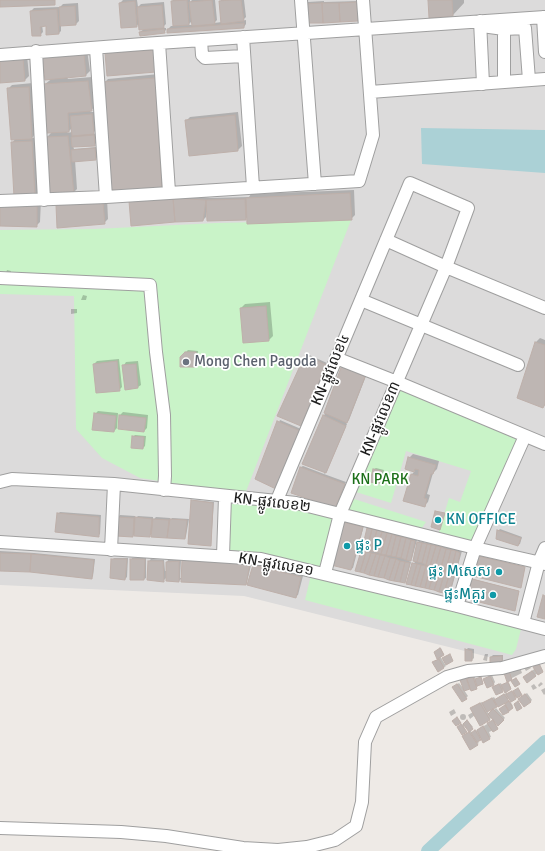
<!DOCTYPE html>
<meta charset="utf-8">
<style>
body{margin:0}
canvas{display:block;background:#eeeae6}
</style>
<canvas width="545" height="851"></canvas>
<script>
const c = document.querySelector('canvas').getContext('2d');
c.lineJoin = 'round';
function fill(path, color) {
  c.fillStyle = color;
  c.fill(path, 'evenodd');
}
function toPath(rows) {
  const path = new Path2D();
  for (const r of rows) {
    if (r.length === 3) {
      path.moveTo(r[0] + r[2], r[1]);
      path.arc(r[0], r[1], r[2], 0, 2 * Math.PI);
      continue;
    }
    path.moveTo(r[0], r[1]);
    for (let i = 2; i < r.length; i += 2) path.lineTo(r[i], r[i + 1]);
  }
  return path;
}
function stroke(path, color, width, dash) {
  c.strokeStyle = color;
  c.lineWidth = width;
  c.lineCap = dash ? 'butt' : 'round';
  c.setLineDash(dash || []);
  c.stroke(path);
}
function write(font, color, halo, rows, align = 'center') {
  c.font = font + ' Signika,"Noto Sans Khmer",sans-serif';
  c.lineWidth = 3.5;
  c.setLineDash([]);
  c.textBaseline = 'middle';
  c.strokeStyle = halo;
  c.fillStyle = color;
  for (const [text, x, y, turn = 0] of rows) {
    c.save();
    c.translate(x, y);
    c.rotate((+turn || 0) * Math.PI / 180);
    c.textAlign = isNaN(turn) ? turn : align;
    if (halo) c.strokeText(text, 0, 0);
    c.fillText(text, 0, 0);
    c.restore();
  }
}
fill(toPath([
 [0,0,545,0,545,655,517,664,244,596,0,585]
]), '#dcdbdb');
fill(toPath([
 [351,220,245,494,140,478,102,458,76,429,74,296,0,294,0,230,95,229,217,223],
 [398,386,427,402,519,438,474,546,437,538,449,498,460,502,471,471,406,451,391,503,356,492],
 [351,498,426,522,419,532,344,513],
 [231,504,276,506,296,508,334,517,322,569,264,553,228,550],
 [311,575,521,629,516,649,512,655,305,600]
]), '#c9f3c8');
fill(toPath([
 [421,128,545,130,545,173,422,164]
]), '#abd1d6');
fill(toPath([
 [123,0,137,0,138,7,141,4,164,2,166,24,162,28,166,28,166,30,164,32,140,32,144,29,139,23,137,26,120,3],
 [173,0,190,0,190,2,192,0,215,0,217,20,214,23,222,22,220,2,221,0,244,0,246,17,242,21,246,20,246,24,244,27,168,29,171,26,174,26,172,1],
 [192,21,193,25,188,25],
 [429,0,464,0,464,3,453,15],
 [324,1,324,2,359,1,359,19,358,20,305,4,308,2],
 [78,3,79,21,76,24,61,25,61,31,58,34,46,25,42,25,43,32,40,35,31,11,34,8,60,7,63,4],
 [158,46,160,67,106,54,110,50],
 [87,50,90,71,86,75,67,77,68,79,92,77,95,106,90,112,95,112,96,130,92,134,95,134,96,143,94,145,73,146,74,149,97,147,97,157,96,159,75,160,77,189,73,193,47,137,52,132,44,85],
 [72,128,72,132,67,133],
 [27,55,29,76,25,80,0,82],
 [159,74,166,184,162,188,104,83,108,79],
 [33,83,35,134,32,138,35,138,39,191,35,195,12,143,16,138,8,89,12,85],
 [238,112,242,146,238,150,186,121,190,117],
 [354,190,355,215,351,219,248,217,245,219,206,212,206,217,203,220,131,202,177,195,210,198,249,197,251,194],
 [107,198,108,219,104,223,57,206,61,202],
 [41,200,40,222,36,226,0,225],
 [7,270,11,271,10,276,5,276],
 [83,295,87,296,86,300,81,300],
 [270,302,273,336,269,340,241,308,245,304],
 [71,309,77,309,77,313,71,314],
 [540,338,545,340,545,405,543,407,518,397,536,342],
 [188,350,198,351,197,365,195,366,181,366,181,357],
 [307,354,327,363,301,425,305,356],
 [119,359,122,387,119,390,94,364,97,361],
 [138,361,141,385,138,387,124,365,126,362],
 [343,365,366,376,349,420,346,423,347,424,327,471,324,474,346,482,335,506,301,467,303,466,324,474,324,472,304,463,324,415,326,413],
 [98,411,118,413,117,428,114,431,95,414],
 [123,412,148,415,147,428,144,431,120,415],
 [280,420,301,429,277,486,256,479],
 [135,435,146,436,145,446,143,448,133,437],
 [413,454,439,461,437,469,433,473,427,494,430,495,428,502,424,506,404,501,412,474,415,471,406,469,409,458],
 [376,468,384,470,381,482,379,483,374,469],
 [193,500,214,502,211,544],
 [60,512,101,515,100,534,98,536,58,514],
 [120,515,135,516,135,519,138,516,153,517,153,520,156,517,170,518,170,521,172,518,189,519,186,536,185,538,152,536,153,533,149,536,135,533,133,536,118,517],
 [345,521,364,525,353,568,351,569,344,522],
 [370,527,417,540,412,558,409,561,411,562,406,580,405,582,356,570,362,551,365,548,368,528],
 [500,529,522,537,520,544,518,545,498,531],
 [419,541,462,551,457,569,454,571,456,572,451,591,449,593,413,564,416,561,417,544,416,544],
 [0,551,34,553,95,559,93,576,91,578,30,571,0,570],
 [480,556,525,567,521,586,479,557],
 [146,557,146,578,144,579,131,579,131,560,132,558],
 [114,558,128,558,127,577,125,579,112,560],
 [185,558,252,561,247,582,246,584,183,560],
 [151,559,164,560,165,571,167,571,167,562,168,560,181,560,180,578,182,578,179,581,167,577,163,581,149,561],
 [256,563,303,576,298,595,296,596,249,584,254,565],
 [473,579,519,591,515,609],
 [441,648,444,654,440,656,446,666,438,671,435,661,438,659,435,652],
 [468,648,474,649,474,658,472,660,466,650],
 [485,654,488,654,487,661,483,660],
 [493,655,503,655,503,662,502,664,491,657],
 [528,663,531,668,526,671,523,666],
 [540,664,543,671,535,675,526,676],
 [520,667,522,673,508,680,505,673],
 [492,675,495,682,494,684,486,678],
 [475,676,475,679,481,677,483,682,477,684,478,686,476,688,464,690,468,696,466,698,455,686,459,683,464,689,461,680,463,679],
 [541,682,543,684,539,687,538,685],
 [501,683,502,686,509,683,511,688,506,691,504,689,502,691,493,687],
 [534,684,537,688,533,690,531,686],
 [545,688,545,694,544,695,541,690],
 [519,689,521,694,511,700,510,698,487,711,489,714,496,708,505,718,498,724,494,721,498,728,489,732,491,737,489,738,482,737,477,741,479,743,477,744,465,735,470,732,465,725,464,726,466,731,462,734,458,727,468,721,473,727,470,729,472,733,494,720,492,717,489,720,475,715,470,719,468,715,473,712,473,707,482,702,483,704,494,697,496,700,506,693,506,691,507,694,512,691,513,692],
 [527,693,532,700,530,702,521,698],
 [510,701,513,706,508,711,500,709],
 [454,709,456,713,451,716,449,712],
 [463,717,3]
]), '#0003');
stroke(toPath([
 [428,851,545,742]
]), '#abd1d6', 14);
const building = toPath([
 [0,0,55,0,55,5,0,7,0,0],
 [187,0,189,25,173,26,171,1,187,0],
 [212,0,215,24,192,26,189,2,212,0],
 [230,0,241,0,244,21,221,24,219,1,230,0],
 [428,0,452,0,453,16,429,18,428,0],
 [135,1,137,27,121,28,119,3,135,1],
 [357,2,358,21,340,22,339,3,357,2],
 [322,3,323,23,305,23,304,4,322,3],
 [322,3,339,3,340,22,323,23,322,3],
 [162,5,164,28,139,30,137,7,162,5],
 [75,6,76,25,60,26,59,7,75,6],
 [57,9,59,34,46,35,46,26,40,27,41,36,32,36,30,11,57,9],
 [244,23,244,28,167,33,167,29,244,23],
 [164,29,165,33,140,36,139,32,164,29],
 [154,50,156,72,107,76,105,53,154,50],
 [84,53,86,76,45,80,42,57,84,53],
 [23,58,25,81,0,83,0,60,23,58],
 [155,78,162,189,110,190,103,82,155,78],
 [88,81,92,111,68,113,69,132,47,133,43,84,88,81],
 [29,87,32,139,11,140,7,88,29,87],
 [92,114,94,134,72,136,70,116,92,114],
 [235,115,238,151,189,156,185,120,235,115],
 [94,135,95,146,72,147,71,137,94,135],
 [68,136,74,194,49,195,46,137,68,136],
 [32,141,35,196,14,197,11,142,32,141],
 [95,148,96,160,72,162,71,150,95,148],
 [350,193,352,220,247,224,246,198,350,193],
 [173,198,175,222,131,226,129,201,173,198],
 [173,198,206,200,203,221,175,222,173,198],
 [245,199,246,220,207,221,206,200,245,199],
 [0,202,37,204,37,227,0,226,0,202],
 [103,202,105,224,57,228,56,205,103,202],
 [266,306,269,341,243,343,240,308,266,306],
 [535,342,545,345,545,404,543,408,517,398,535,342],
 [185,352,196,352,195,367,180,367,180,357,185,352],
 [305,355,326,365,301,426,277,416,305,355],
 [117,361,120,391,96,393,93,364,117,361],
 [136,364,138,388,125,390,122,365,136,364],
 [342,365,365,377,347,423,324,413,342,365],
 [94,413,116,416,114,432,92,430,94,413],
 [119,415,146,418,144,432,118,429,119,415],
 [323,415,346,426,326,473,302,464,323,415],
 [277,421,300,431,276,489,255,479,277,421],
 [132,436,144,437,143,449,131,448,132,436],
 [408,457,436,465,433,474,431,474,424,498,427,499,425,507,403,501,411,474,418,476,419,470,415,469,414,472,405,469,408,457],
 [300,467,345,484,335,508,291,493,300,467],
 [373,469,382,471,379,484,370,482,373,469],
 [191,500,213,503,211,546,188,544,191,500],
 [435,511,445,513,440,530,431,527,435,511],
 [57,513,99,517,99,537,55,532,57,513],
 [117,517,134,518,133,537,116,536,117,517],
 [135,517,152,519,150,537,134,536,135,517],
 [153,519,169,520,167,538,151,537,153,519],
 [170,519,187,520,185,539,167,538,170,519],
 [343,522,363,527,351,570,331,565,343,522],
 [367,528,372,529,367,550,362,549,367,528],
 [372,529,377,530,371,551,367,550,372,529],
 [377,530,382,532,376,552,371,551,377,530],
 [497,530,521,538,518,546,496,539,497,530],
 [382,532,387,533,381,554,376,552,382,532],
 [387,533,392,534,386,555,381,554,387,533],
 [392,534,396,536,391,556,386,555,392,534],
 [396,536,401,537,396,557,391,556,396,536],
 [401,537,406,538,401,558,396,557,401,537],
 [406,538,411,540,406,560,401,558,406,538],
 [411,540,415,541,411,561,406,560,411,540],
 [417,542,422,543,417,562,413,561,417,542],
 [422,543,427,544,422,563,417,562,422,543],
 [427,544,431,545,426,565,422,563,427,544],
 [431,545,436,546,430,566,426,565,431,545],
 [436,546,441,547,435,567,430,566,436,546],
 [441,547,446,549,441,568,435,567,441,547],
 [446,549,451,550,446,569,441,568,446,549],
 [451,550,456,551,451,571,446,569,451,550],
 [361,551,366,552,360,572,355,571,361,551],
 [456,551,460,553,456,572,451,571,456,551],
 [366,552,371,553,364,573,360,572,366,552],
 [0,553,31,554,30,572,0,571,0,553],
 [371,553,376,554,369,575,364,573,371,553],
 [31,554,94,560,92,579,30,572,31,554],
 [376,554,380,555,374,576,369,575,376,554],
 [380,555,385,556,378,577,374,576,380,555],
 [385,556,390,558,384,578,378,577,385,556],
 [478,556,525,567,521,588,473,576,478,556],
 [390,558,396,559,389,580,384,578,390,558],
 [111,559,127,559,125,580,110,578,111,559],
 [130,559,145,559,144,580,130,580,130,559],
 [396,559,400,561,394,581,389,580,396,559],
 [182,560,250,563,246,585,181,582,182,560],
 [148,561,163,561,164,582,147,580,148,561],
 [179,561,179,582,166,581,166,562,179,561],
 [400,561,405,562,400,582,394,581,400,561],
 [405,562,410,563,405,583,400,582,405,562],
 [412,563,417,564,411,585,406,584,412,563],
 [417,564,421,565,415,586,411,585,417,564],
 [253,565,301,577,296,598,247,585,253,565],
 [421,565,426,566,420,587,415,586,421,565],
 [426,566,430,568,425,588,420,587,426,566],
 [430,568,435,569,429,589,425,588,430,568],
 [435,569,441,570,434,590,429,589,435,569],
 [441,570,445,571,439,592,434,590,441,570],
 [445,571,450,572,444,593,439,592,445,571],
 [450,572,455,573,449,594,444,593,450,572],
 [472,579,519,591,515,611,467,599,472,579],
 [543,595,545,596,545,619,537,617,543,595],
 [440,648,444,655,437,659,434,652,440,648],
 [465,649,472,651,472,661,465,661,465,649],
 [450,654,453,661,446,665,442,658,450,654],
 [502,656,502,665,490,665,490,657,502,656],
 [439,659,444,668,438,672,432,662,439,659],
 [539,664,543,672,538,675,533,667,539,664],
 [509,671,512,680,507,682,504,673,509,671],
 [532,671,536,676,527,683,523,677,532,671],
 [490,676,494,685,487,688,483,679,490,676],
 [473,677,477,689,471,691,467,679,473,677],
 [481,677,483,684,477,686,475,679,481,677],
 [466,678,470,689,464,691,460,680,466,678],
 [516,678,520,684,515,687,511,681,516,678],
 [508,682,511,689,505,693,501,685,508,682],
 [457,684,467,699,462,702,452,687,457,684],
 [499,684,503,692,496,695,492,687,499,684],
 [518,688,522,695,517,698,513,691,518,688],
 [512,691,516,699,511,702,506,694,512,691],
 [504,694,509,701,498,707,494,700,504,694],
 [525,694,531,702,524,707,518,699,525,694],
 [492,698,497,707,487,712,482,703,492,698],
 [509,701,513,708,509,711,505,704,509,701],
 [518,701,522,708,517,711,514,704,518,701],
 [480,703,490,720,480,726,470,708,480,703],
 [505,705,509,712,503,715,499,709,505,705],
 [493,709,504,720,498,726,488,714,493,709],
 [457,717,461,723,456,726,452,721,457,717],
 [467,720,473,729,469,732,463,724,467,720],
 [493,720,498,729,493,732,487,723,493,720],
 [461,724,467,732,462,735,457,727,461,724],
 [483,726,490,739,483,743,477,730,483,726],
 [475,730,481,740,477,742,471,733,475,730],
 [469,732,478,745,470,750,462,736,469,732]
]);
fill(building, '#beb6b3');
stroke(building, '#beb0aa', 1);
const minor = toPath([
 [301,0,315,184],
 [543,17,545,52],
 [480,21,483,84],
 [482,26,504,29,525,28,529,80],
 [504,29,504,82],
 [243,37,253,187],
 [201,40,202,55,205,58,244,56],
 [159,43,169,192],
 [96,48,106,197],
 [36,51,44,200],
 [0,55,143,44,545,17],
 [370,92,545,79],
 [0,201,106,197,359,181,373,135,363,0],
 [386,240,446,267,545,308],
 [0,278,150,285,156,352,164,415,165,476,164,490],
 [361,300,518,365],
 [336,358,397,382,545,444],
 [0,482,12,479,114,484,296,503,475,548,545,564],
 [277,500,410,183,468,208,446,267,340,514,325,573],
 [0,542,261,559,457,606,545,629],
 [111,550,114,484],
 [223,556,225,497],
 [457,606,475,548,525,436],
 [523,623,539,562,545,548],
 [0,828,121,832,166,836,243,848,278,850,307,847,335,840,356,826,362,802,365,742,376,717,447,677,468,671,502,668,545,656]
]);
stroke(minor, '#9f9f9f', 14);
stroke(minor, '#fff', 12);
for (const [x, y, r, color] of [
 [186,362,4,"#6b7280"],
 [438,520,4,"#0f9aa8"],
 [347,546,4,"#0f9aa8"],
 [499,572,4,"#0f9aa8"],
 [493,595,4,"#0f9aa8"]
]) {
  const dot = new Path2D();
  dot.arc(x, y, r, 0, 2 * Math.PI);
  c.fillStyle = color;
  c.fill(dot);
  stroke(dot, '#fff', 1.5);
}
write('15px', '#5b616d', '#fff', [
 ["Mong Chen Pagoda",194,362]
], 'left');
write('15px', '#1e1e1e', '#fff', [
 ["KN-ផ្លូវលេខ៤",331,370,-67],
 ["KN-ផ្លូវលេខ៣",381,419,-67],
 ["KN-ផ្លូវលេខ២",272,503,7],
 ["KN-ផ្លូវលេខ១",276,565,10]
]);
write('15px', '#1c7019', '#fff', [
 ["KN PARK",380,480]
]);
write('15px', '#0d838f', '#fff', [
 ["KN OFFICE",446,520],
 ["ផ្ទះ P",355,546],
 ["ផ្ទះ Mសេស",491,572,"right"],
 ["ផ្ទះMគូរ",485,595,"right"]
], 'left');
</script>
